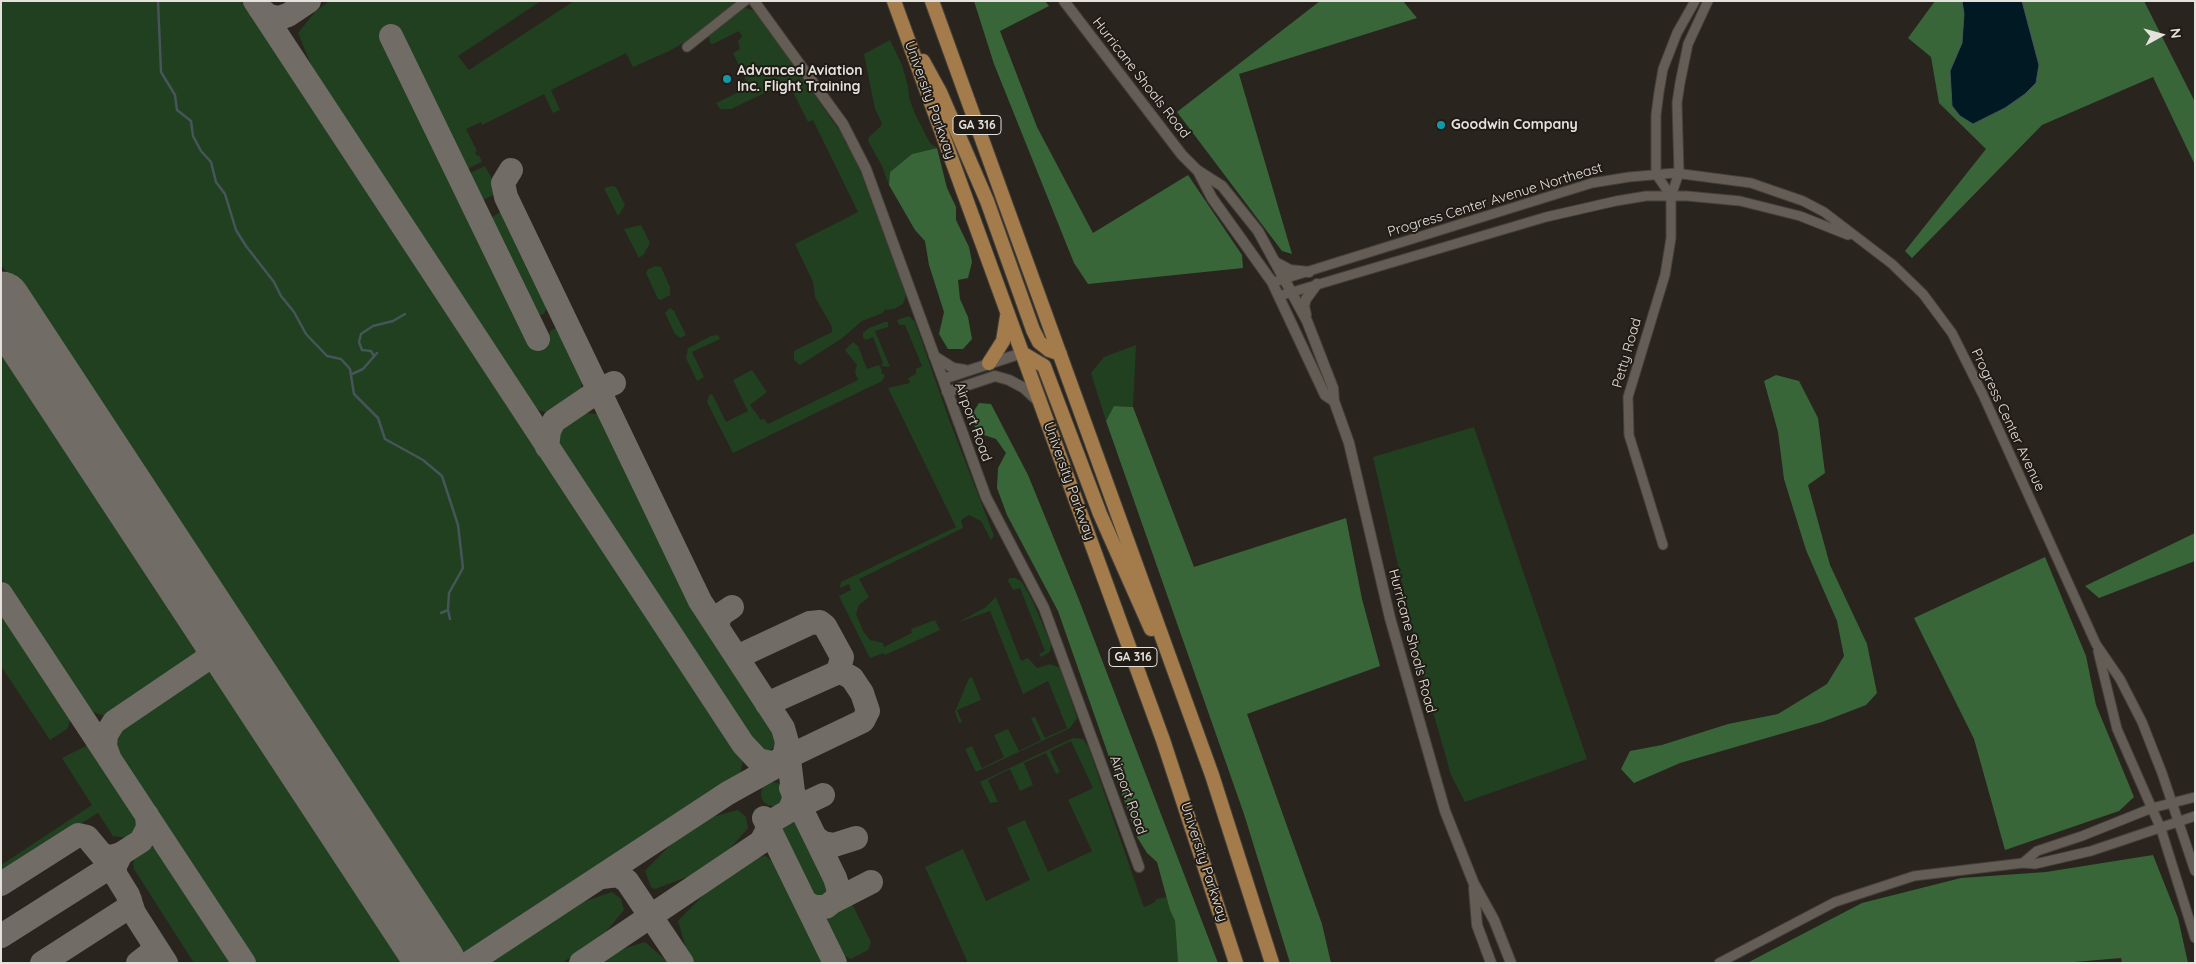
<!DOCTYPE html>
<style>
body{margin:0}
#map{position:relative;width:2196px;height:964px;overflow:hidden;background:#2a241e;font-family:Quicksand,sans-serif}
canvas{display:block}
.frame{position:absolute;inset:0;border:2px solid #e5e1dc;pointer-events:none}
.north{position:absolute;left:2136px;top:10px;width:50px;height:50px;-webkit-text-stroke:4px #211b15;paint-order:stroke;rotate:83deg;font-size:14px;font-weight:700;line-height:20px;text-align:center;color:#e5e1dc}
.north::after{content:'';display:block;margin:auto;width:18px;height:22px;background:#e5e1dc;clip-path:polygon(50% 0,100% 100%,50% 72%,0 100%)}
</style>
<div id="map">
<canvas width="2196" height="964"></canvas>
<div class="frame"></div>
<div class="north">N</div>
</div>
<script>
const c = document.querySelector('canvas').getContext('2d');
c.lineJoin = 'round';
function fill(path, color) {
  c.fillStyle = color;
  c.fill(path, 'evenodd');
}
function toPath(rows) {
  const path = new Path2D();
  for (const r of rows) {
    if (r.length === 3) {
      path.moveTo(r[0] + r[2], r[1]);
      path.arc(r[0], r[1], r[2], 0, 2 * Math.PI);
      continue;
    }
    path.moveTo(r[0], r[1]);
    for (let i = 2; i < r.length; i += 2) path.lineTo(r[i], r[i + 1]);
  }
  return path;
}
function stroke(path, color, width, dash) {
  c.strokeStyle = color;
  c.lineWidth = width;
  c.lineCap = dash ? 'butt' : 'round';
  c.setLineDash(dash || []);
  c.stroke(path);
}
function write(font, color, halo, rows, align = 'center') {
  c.font = font + ' Quicksand,sans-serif';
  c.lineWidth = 4;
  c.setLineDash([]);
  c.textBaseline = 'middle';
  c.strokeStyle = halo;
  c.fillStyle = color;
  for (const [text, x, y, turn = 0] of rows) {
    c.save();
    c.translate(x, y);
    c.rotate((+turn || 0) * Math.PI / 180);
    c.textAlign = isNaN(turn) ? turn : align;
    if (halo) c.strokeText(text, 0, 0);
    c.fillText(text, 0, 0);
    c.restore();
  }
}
fill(toPath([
 [1,1,247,1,736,747,743,762,739,777,475,950,465,953,451,949,1,264],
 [329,1,541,1,458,56,469,70,574,1,736,1,685,42,669,51,633,67,626,53,551,90,560,110,553,113,544,94,482,125,481,122,466,129,477,151,475,152,477,156,479,155,482,162,465,170,399,36,383,37,461,196,474,191,468,174,485,166,495,184,493,195,467,208,532,342,545,337,548,339,550,331,556,328,566,333,585,376,579,393,563,406,547,412,540,411,532,406,522,393,338,113,314,72,298,33,315,12],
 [745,8,755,11,844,137,845,143,848,145,861,173,906,295,903,304,894,309,884,310,883,313,862,321,841,339,800,365,794,360,794,351,832,332,832,327,815,297,813,282,795,244,858,212,813,120,808,122,788,82,731,109,720,109,716,103,749,87,733,53,740,49,738,41,742,37,739,31,713,44,710,43,709,36],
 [890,40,902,65,908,86,909,98,915,114,930,143,937,148,912,154,890,172,889,185,882,166,868,141,869,137,881,126,882,123,875,109,864,54],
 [612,186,616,187,625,205,618,216,604,188],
 [502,211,510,217,548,294,550,302,544,314,540,315,534,310,489,219],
 [641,225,650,243,644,254,639,258,624,229],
 [656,266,661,267,670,287,670,295,661,300,658,299,646,273,648,269],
 [670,308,674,311,686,335,680,338,675,334,665,313],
 [909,316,915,322,950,422,994,536,991,540,981,521,969,515,961,520,963,528,859,579,869,597,859,605,856,614,863,631,870,640,883,643,884,647,912,633,911,629,935,620,940,630,885,655,884,653,870,658,839,596,851,590,849,584,840,588,841,582,956,527,888,388,910,383,908,378,916,374,916,369,922,366,905,325,899,325,897,320],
 [885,322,888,322,888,327,875,331,890,367,881,366,883,363,873,337,866,340,863,337,863,333,869,328],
 [718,335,720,339,692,352,704,377,697,381,686,358,688,348,711,336],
 [1,337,203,643,201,654,105,716,93,712,86,706,1,578],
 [853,342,858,346,867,369,879,365,882,370,881,373,885,375,882,381,733,453,707,402,709,395,712,394,726,422,748,411,733,380,752,370,767,392,750,405,761,420,764,419,768,424,858,380,855,371,857,365,845,350],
 [1136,345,1133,407,1114,406,1106,421,1091,373,1104,357],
 [586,413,597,414,607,420,701,617,775,730,778,738,774,748,766,752,753,745,563,454,558,441,561,430,567,422],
 [1474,427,1587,759,1465,802,1451,775,1426,687,1373,457],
 [1016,578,1022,582,1033,602,1051,644,1050,652,1041,657,1039,654,1045,651,1020,588,1013,590,1008,581,1009,578],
 [996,597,1021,661,1028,658,1037,668,1050,664,1060,668,1077,718,1070,728,976,772,965,749,972,746,982,768,1004,757,994,735,1008,729,1019,751,1041,740,1031,718,1035,717,1045,738,1067,728,1048,681,1023,694,990,611,959,622,986,607],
 [1,608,72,716,67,729,50,740,1,666],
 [209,669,220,671,412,963,254,963,114,748,115,735,123,726],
 [972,677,981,700,957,710,962,722,959,723,955,712,969,678],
 [1073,738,1083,739,1088,746,1143,905,1145,907,1155,902,1156,899,1167,897,1175,921,1178,963,968,963,925,867,963,849,986,901,1030,880,1007,828,1025,820,1048,872,1092,851,1068,800,1093,788,1071,741,1050,751,1060,772,1056,774,1046,753,1024,763,1033,785,1020,791,1010,769,988,780,998,802,990,803,980,782],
 [90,744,137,815,139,824,137,831,128,838,113,836,98,813,1,874,1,865,92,805,62,758],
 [773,794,12],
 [738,810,746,817,748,828,726,853,695,874,655,889,651,887,645,871,674,841,708,818],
 [788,819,799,822,831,889,826,899,816,900,811,895,782,834,783,823],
 [152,847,163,854,234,963,194,963,134,869,133,863,138,852,144,848],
 [766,856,780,868,826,963,693,963,687,952,678,921,711,887,751,859],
 [612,892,621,899,624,910,604,934,562,963,485,963,541,926,583,902],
 [850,905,853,906,871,942,868,950,851,959,839,953,826,923,831,913],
 [645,942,669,963,597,963,614,952]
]), '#20401f');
fill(toPath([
 [974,1,1045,1,1049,6,1000,31,1037,127,1093,233,1188,175,1242,255,1243,268,1088,284,1074,263,994,64],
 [1320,1,1403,1,1417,18,1239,74,1292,254,1282,251,1177,112],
 [1935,1,2144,1,2195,102,2195,165,2153,77,2042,125,1912,258,1905,251,1986,149,1939,103,1931,57,1908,38],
 [937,148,947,188,956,207,956,220,969,247,972,262,968,278,958,280,960,299,968,317,972,339,963,349,948,349,939,334,944,312,929,265,925,241,915,230,889,185,890,172,912,154],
 [1776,375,1799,381,1818,418,1825,473,1808,485,1830,565,1867,644,1877,693,1866,705,1822,722,1680,763,1634,783,1621,769,1630,751,1662,745,1728,724,1778,714,1827,684,1844,656,1837,621,1806,550,1784,479,1778,432,1764,381],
 [979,403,991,404,1028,475,1079,600,1218,963,1178,963,1175,921,1170,910,1157,862,1147,853,1137,837,1058,611,1007,515,997,488,998,468,1006,453,996,439,984,435,975,427,972,414],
 [1114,406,1133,407,1194,567,1346,518,1362,599,1380,666,1247,714,1322,924,1331,963,1290,963,1244,814,1106,421],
 [2195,533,2195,561,2099,598,2085,586],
 [2045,557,2086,656,2096,705,2134,797,2119,811,2005,850,1974,739,1914,618],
 [2153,855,2178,918,2188,963,2122,963,2121,958,2063,963,1747,963,1862,903,1961,878,2046,872]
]), '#396638');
const water = toPath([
 [1962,1,2022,1,2039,65,2036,83,2025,94,2005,108,1973,124,1960,116,1952,106,1950,71,1962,43,1964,14,1962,1]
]);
fill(water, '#011922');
stroke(water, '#45555a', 1);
stroke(toPath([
 [158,1,161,72,175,95,177,110,191,121,193,136,201,151,211,162,216,182,225,194,236,230,246,246,274,282,281,296,294,312,306,334,327,356,341,359,350,369,354,394,378,418,385,439,423,460,442,476,458,525,463,568,449,593,448,610,450,619],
 [374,356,371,351,362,350,359,342,361,334,373,326,393,321,405,314],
 [352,374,363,369,377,353],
 [441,613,448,610]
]), '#45555a', 2.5);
stroke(toPath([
 [255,1,743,744,758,760,771,763,783,761],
 [260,9,269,16,279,18,288,15,309,1],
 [391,36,538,339],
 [1,307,11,316],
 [547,447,549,431,554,421,601,389,614,383],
 [1,594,244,963],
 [717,627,720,615,732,607],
 [737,657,810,623,820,622,825,626,842,657,839,669,834,674,767,704],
 [204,661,215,643,210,619],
 [109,757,105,746,106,735,114,722,204,661,211,658,225,659,244,671],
 [777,765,794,754,863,721,868,711,862,693,852,678,841,672,834,674],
 [791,788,835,878,839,891,836,899,826,907,814,907,805,902],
 [789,811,823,795],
 [764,818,835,963],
 [815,837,823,843,834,845,856,838],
 [121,854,115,866,115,874,128,895,134,913,166,963],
 [602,877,618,875,627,881,682,963],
 [1,884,78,835,87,837,102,855,112,857,121,854],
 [834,901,871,882],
 [1,936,102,872,116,857,141,841,148,828,147,815],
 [429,952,444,963],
 [42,963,126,909,130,900],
 [138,963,151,953,153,943],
 [469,963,728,793,773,768,785,754,787,742,783,728,700,601,506,197,503,183,511,170],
 [581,963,761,842,772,821,789,811,794,800,787,743]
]), '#716c66', 24);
stroke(toPath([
 [1,301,436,963]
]), '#716c66', 59);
const minor = toPath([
 [687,47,745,1],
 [1671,196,1656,174,1656,115,1659,92,1663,69,1677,33,1695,1],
 [1277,281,1592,183,1629,177,1675,173,1751,183,1803,201,1824,212,1892,264,1923,294,1952,333,1983,395,2096,644,2120,679,2142,722,2162,773,2195,871],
 [1279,296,1546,217,1616,201,1646,196,1687,196,1740,201,1800,216,1848,235],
 [1663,545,1629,435,1628,397,1665,275,1671,238,1671,196,1679,173,1677,103,1680,83,1688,44,1708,1],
 [2098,651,2117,729,2161,829,2195,938],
 [2023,863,2037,851,2082,836,2152,808,2195,797],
 [1719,963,1835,902,1914,876,2023,863,2035,864,2091,851,2195,816]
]);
const tertiary = toPath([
 [754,1,843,124,866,169,986,497,1044,608,1139,867],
 [1064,1,1182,155,1197,170,1222,186,1258,231,1307,321,1333,388,1334,401,1349,443,1390,618,1445,811,1474,884,1494,920,1511,963],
 [1198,171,1212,198,1272,282,1325,395,1334,401],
 [1275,262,1290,270,1309,272],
 [1306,315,1304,306,1306,299,1317,284],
 [934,356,953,368,965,370],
 [943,379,1022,353],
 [947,392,995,376,1009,380,1024,388,1038,401],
 [1474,888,1477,925,1491,963]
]);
const trunk = toPath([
 [894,1,1163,740,1236,963],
 [932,1,1212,775,1272,963],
 [923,61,940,92,987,201,1033,330,1039,342,1049,350,1060,354],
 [1022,353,1044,366,1100,514,1151,629],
 [989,363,1003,341,1007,316]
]);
stroke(minor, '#45403b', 11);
stroke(tertiary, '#45403b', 12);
stroke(trunk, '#45403b', 16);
stroke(minor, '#645d56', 9);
stroke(tertiary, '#645d56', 10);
stroke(trunk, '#a47c4b', 14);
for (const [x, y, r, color] of [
 [727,79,5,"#0f9aa8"],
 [1441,125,5,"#0f9aa8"]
]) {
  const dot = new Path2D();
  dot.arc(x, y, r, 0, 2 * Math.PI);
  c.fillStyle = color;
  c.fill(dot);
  stroke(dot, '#211b15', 2);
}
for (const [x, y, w] of [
 [977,125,48],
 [1133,657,48]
]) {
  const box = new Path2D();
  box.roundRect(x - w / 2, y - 9.5, w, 19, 4);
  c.fillStyle = '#211b15';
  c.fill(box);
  stroke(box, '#e5e1dc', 1);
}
write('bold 12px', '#e5e1dc', null, [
 ["GA 316",977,125],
 ["GA 316",1133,657]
]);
write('bold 14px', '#e5e1dc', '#211b15', [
 ["Advanced Aviation",737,71],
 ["Inc. Flight Training",737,87],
 ["Goodwin Company",1451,125]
], 'left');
write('14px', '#e5e1dc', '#211b15', [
 ["Hurricane Shoals Road",1141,78,52],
 ["University Parkway",930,100,70],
 ["Progress Center Avenue Northeast",1495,200,-17],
 ["Petty Road",1627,353,-74],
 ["Progress Center Avenue",2008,420,65],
 ["Airport Road",973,422,70],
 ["University Parkway",1069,481,70],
 ["Hurricane Shoals Road",1412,641,75],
 ["Airport Road",1128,795,70],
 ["University Parkway",1204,862,72]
]);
</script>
